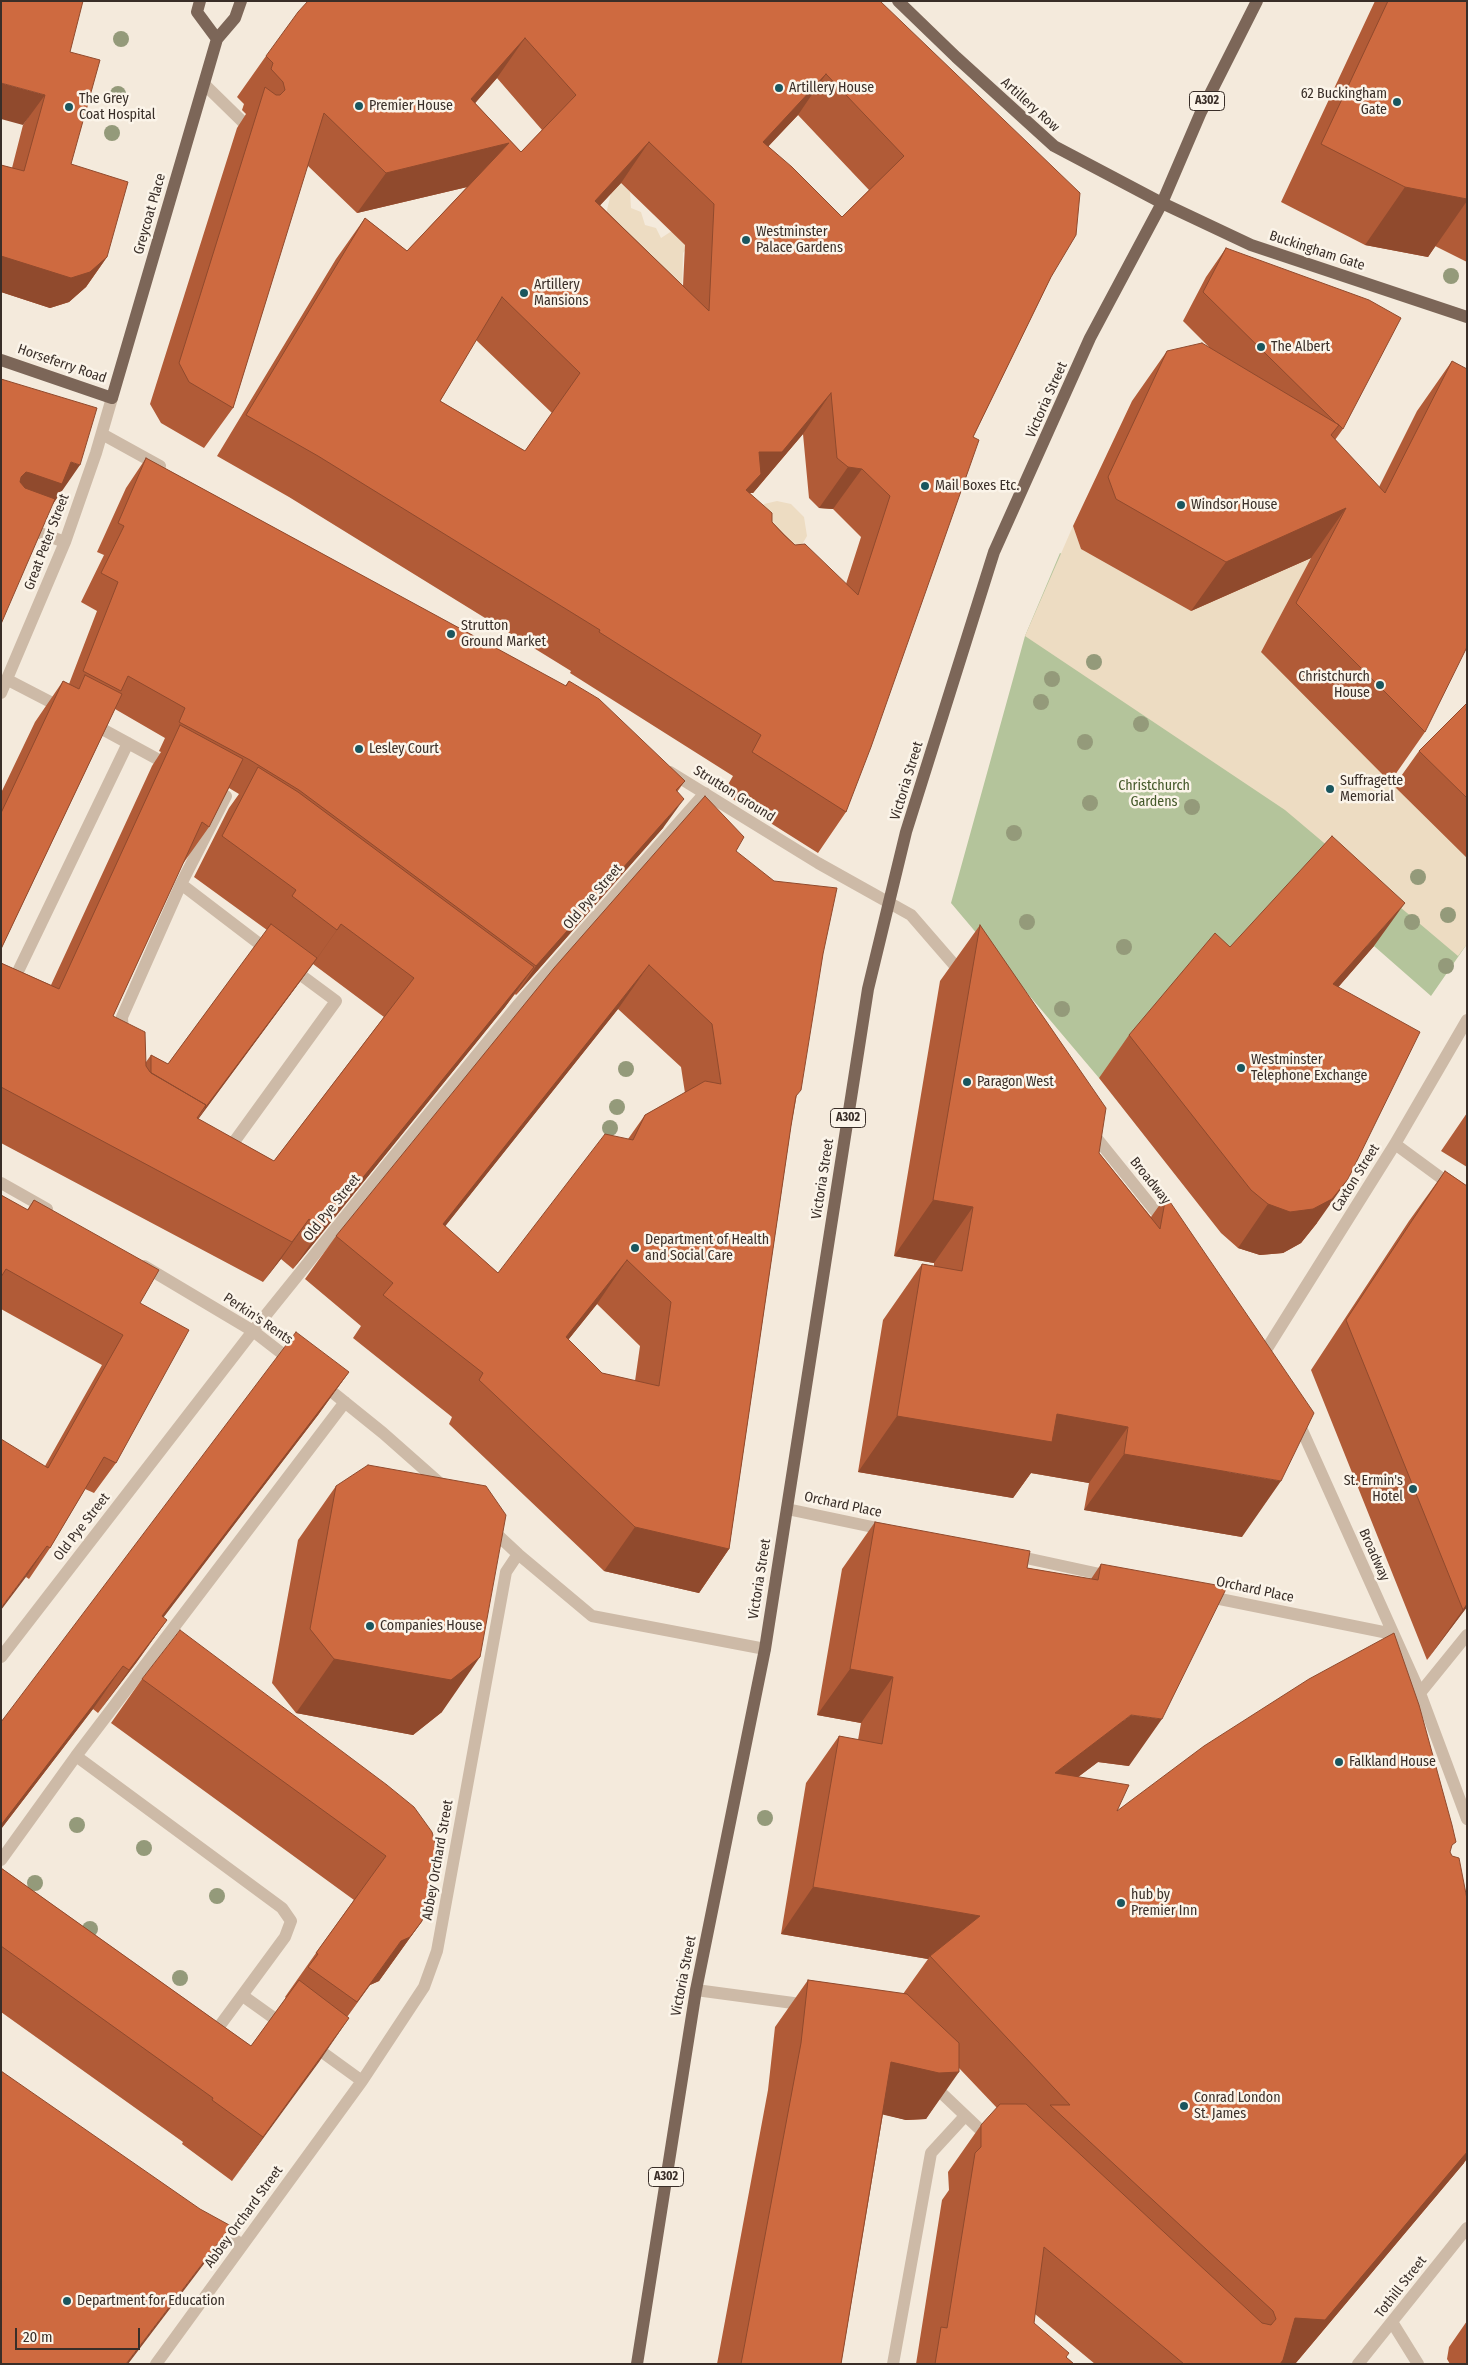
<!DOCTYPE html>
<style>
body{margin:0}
#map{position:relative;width:1468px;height:2365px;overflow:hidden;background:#f4eadc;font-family:"Fira Sans Condensed",sans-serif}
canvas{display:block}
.frame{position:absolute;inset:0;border:2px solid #392e28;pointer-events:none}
.scale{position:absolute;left:15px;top:2328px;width:125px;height:22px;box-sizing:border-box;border:2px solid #392e28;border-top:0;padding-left:6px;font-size:15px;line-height:18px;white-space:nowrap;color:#392e28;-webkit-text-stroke:4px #fbf4e9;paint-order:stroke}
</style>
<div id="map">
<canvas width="1468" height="2365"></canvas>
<div class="frame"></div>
<div class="scale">20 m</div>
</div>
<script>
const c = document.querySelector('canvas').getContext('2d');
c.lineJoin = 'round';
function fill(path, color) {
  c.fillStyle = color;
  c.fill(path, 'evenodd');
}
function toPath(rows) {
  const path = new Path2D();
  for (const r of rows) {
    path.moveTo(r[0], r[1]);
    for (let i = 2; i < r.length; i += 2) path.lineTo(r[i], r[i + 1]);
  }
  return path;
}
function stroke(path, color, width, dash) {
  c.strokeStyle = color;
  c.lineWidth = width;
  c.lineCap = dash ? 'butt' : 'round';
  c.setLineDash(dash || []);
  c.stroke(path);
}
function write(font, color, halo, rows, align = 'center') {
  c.font = font + ' "Fira Sans Condensed",sans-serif';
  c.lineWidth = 5;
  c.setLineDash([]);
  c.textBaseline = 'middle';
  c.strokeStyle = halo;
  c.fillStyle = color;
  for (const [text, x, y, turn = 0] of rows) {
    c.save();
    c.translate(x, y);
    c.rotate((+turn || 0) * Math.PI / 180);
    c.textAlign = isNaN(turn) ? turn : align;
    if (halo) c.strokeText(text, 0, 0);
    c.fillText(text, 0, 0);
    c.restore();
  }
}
fill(toPath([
 [1060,553,1197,632,1261,652,1467,858,1467,944,1431,996,1374,946,1099,1078,951,903,1025,636]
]), '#b4c49b');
fill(toPath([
 [749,181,683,253,682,294,603,227,611,193,620,183,630,192,631,208,641,212,645,225,656,228,661,238],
 [777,501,791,504,804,517,807,536,797,553,754,513,764,504],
 [1331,522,1261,652,1467,858,1467,944,1458,956,1285,810,1025,636,1073,526,1081,549]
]), '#eddcc2');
stroke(toPath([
 [204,84,249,128],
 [102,434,160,466],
 [1,519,65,542],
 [8,680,64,709],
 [1,693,65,542,96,453,112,398],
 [91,723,172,767],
 [670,772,818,863,911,915,963,975],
 [181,884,270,952],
 [11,986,128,743],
 [123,1037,122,1017,181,884,226,796],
 [1090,1130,1165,1223],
 [1395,1144,1467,1197],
 [226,1153,336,1001,290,967],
 [1,1183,47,1209],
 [144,1266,253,1331,293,1362],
 [1266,1350,1395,1144,1467,1020],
 [321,1383,383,1433,443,1486],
 [1297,1419,1420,1693,1467,1819],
 [787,1509,887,1530],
 [490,1528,518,1554],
 [1012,1555,1109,1576],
 [1205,1596,1393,1634],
 [1,1657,253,1331,390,1161,517,1006,705,793],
 [1420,1693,1467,1635],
 [76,1756,282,1908,291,1921,285,1937,210,2039],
 [1,1860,76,1756,345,1402],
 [696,1990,808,2005],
 [243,1996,285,2026],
 [311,2044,362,2081],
 [932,2084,990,2139],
 [212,2224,242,2245],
 [1392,2322,1418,2364],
 [156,2364,362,2081,424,1987,437,1951,506,1572,518,1554,592,1616,765,1649],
 [893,2364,931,2153,965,2116],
 [1358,2364,1467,2228]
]), '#cdbaa7', 12);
stroke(toPath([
 [200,1,197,12,217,39],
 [898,1,956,57,1054,146,1162,203,1251,245,1467,317],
 [1,360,112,398,217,39,235,18,241,1],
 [637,2364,696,1990,765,1649,868,989,906,832,994,552,1090,338,1162,203,1201,112,1257,1]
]), '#7c6658', 12);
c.fillStyle = '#949a7a';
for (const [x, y] of [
 [121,39],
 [118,94],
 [112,133],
 [1451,276],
 [1094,662],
 [1052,679],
 [1041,702],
 [1141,724],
 [1085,742],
 [1090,803],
 [1192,807],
 [1014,833],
 [1418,877],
 [1448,915],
 [1027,922],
 [1412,922],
 [1124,947],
 [1446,966],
 [1062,1009],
 [626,1069],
 [617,1107],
 [610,1128],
 [765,1818],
 [77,1825],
 [144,1848],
 [35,1883],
 [217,1896],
 [90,1929],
 [180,1978]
]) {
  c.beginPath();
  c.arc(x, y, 8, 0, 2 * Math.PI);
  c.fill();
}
fill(toPath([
 [880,1,1051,277,973,437,846,812,818,853,723,793,733,776,570,673,571,671,289,497,217,456,336,259,365,218,407,251,467,187,357,213,307,165,233,408,204,448,161,423,150,404,237,128,246,114,242,110,244,104,237,97,266,56],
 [497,78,542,130,521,152,475,103],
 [798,115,869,190,842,217,768,146],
 [621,183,685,245,683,286,600,205],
 [476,340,552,413,525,451,440,401],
 [803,434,809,498,819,508,833,509,861,537,846,584,795,545,772,522,750,493,753,493],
 [1375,1,1467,1,1467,262,1435,246,1428,257,1365,245,1281,202],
 [70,52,71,164,107,257,86,287,69,302,50,308,1,292,1,165,12,168,23,125],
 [1226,248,1343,429,1335,440,1379,487,1417,411,1452,361,1425,732,1390,782,1261,652,1311,558,1191,611,1081,549,1073,526,1132,401,1167,351,1210,348,1183,321,1206,277],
 [146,458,565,686,569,681,685,781,677,792,663,828,516,995,515,994,505,1007,293,1269,281,1259,263,1282,1,1143,1,963,51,985,152,766,161,752,159,751,165,738,115,709,1,949,1,793,35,722,63,681,69,684,97,611,81,602,104,555,97,552,126,488],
 [229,788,239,794,229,808,194,877,267,930,168,1064,151,1055,146,1062,113,1016,182,865,209,827],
 [313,964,384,1017,274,1161,198,1119],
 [1467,703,1467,858,1394,786,1419,751],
 [736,851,823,954,791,1126,729,1549,699,1593,604,1571,449,1424,452,1417,353,1338,361,1326,305,1279,336,1236],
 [618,1009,681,1067,685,1093,645,1115,628,1139,498,1273,445,1226],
 [597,1304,640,1346,635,1381,602,1373,568,1340],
 [980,925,1099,1153,1151,1217,1166,1196,1242,1537,1084,1510,1089,1483,1031,1473,1013,1498,858,1472,883,1320,922,1264,934,1266,934,1263,894,1256,940,981],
 [1374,946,1338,987,1317,1223,1301,1243,1283,1253,1260,1255,1238,1248,1221,1233,1099,1078,1129,1035,1230,947],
 [1467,1113,1467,1167,1441,1151],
 [1445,1171,1467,1186,1467,1607,1427,1660,1311,1370,1409,1221],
 [1,1195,27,1210,34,1200,140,1303,116,1463,94,1493,85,1489,50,1548,29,1579,26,1577,45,1466,102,1365,1,1309],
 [349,1372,318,1415,163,1617,167,1620,136,1663,98,1713,93,1709,1,1829,1,1722],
 [336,1486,442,1712,413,1735,296,1713,272,1683,298,1540],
 [875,1522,1027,1568,1091,1579,1101,1564,1129,1766,1098,1762,1078,1777,1117,1811,1450,1850,1464,2163,1295,2364,1095,2364,1035,2314,1034,2323,1066,2357,1074,2364,916,2364,942,2200,949,2190,948,2172,981,2125,997,2108,959,2068,926,2119,906,2120,883,2114,841,2364,717,2364,768,2090,775,2027,808,1980,903,1994,928,1959,781,1934,806,1783,839,1736,858,1740,861,1723,817,1715,842,1569],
 [142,1679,387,1785,422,1921,379,1981,370,1985,347,2017,349,2018,232,2181,182,2144,183,2142,1,2012,1,1868,251,2046,286,1998,285,1997,316,1953,354,1900,111,1723],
 [1467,2321,1467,2364,1450,2364,1447,2359,1449,2347]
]), '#b15b37');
fill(toPath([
 [525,38,497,78,443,140,471,99],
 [826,74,798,115,734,183,763,142],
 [1,83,45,95,23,125,1,119],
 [649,142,621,183,567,241,595,201],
 [509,143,480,184,357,213,386,173],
 [1405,187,1467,199,1467,201,1428,257,1365,245],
 [1,256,107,257,86,287,69,302,50,308,1,292],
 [831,393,803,434,753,493,744,493,759,452],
 [71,462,80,465,53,504,3,511,21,477,26,472],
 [848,467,862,469,833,509,819,508],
 [1346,508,1311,558,1191,611,1226,562],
 [684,799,663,828,516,995,536,966],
 [1405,903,1374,946,1303,1028,1333,984],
 [341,924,313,964,309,970,337,930],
 [317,958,299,983,188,1133,205,1108],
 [649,965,618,1009,412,1268,443,1224],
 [534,967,505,1007,293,1269,321,1229],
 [1348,1179,1317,1223,1301,1243,1283,1253,1260,1255,1238,1248,1268,1204],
 [933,1200,973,1207,934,1263,894,1256],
 [309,1219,281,1259,263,1282,292,1242],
 [627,1260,597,1304,535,1381,566,1337],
 [349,1372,318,1415,131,1660,162,1616],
 [1057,1414,1128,1427,1089,1483,1031,1473,1013,1498,858,1472,897,1416],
 [1124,1454,1281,1481,1242,1537,1084,1510],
 [635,1527,729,1549,699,1593,604,1571],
 [47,1546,26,1577,1,1610,1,1608],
 [1467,1604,1467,1607,1427,1660],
 [167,1620,136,1663,98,1713,129,1670],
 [480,1657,442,1712,413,1735,296,1713,334,1659],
 [123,1666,93,1709,1,1829,1,1825],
 [850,1669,893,1677,861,1723,817,1715],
 [1131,1715,1162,1719,1129,1766,1098,1762,1022,1819,1055,1773],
 [813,1887,980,1916,930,1956,928,1959,781,1934],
 [422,1921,379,1981,370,1985,326,2046,401,1941],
 [349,2018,319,2062,232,2181,263,2137],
 [891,2062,959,2072,926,2119,906,2120,859,2109],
 [1467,2152,1467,2159,1464,2163,1295,2364,1263,2364,1295,2318],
 [231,2226,210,2256,128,2364,126,2364]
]), '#904a2d');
const building = toPath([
 [1,1,83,1,70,52,100,60,71,164,128,182,107,257,90,272,71,278,1,256,1,165,24,171,45,95,1,83,1,1],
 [308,1,880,1,1080,193,1076,235,1051,277,973,437,979,440,871,747,846,812,752,752,761,735,599,632,600,630,318,456,246,415,365,218,407,251,509,143,386,173,324,113,233,408,189,382,179,363,265,87,276,95,280,95,285,90,283,82,271,69,273,63,266,56,298,12,308,1],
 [525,38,576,95,521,152,471,99,525,38],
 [826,74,904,156,842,217,792,167,763,142,826,74],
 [649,142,714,204,709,311,595,201,649,142],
 [502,297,580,373,525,451,440,401,502,297],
 [831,393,837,458,848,467,862,469,890,496,858,595,805,544,795,545,784,535,772,522,772,513,746,490,761,474,759,452,782,452,831,393],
 [1388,1,1467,1,1467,199,1405,187,1321,144,1388,1],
 [1226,248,1369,300,1401,318,1343,429,1339,425,1336,423,1203,292,1226,248],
 [1202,343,1339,425,1331,435,1385,493,1452,361,1467,369,1467,647,1425,732,1296,603,1346,508,1226,562,1116,499,1108,477,1167,351,1202,343],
 [1,379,97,408,80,465,71,462,62,484,30,473,26,472,21,477,20,482,25,488,55,499,1,624,1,379],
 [146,458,566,686,569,681,599,699,685,781,676,790,684,799,536,966,299,790,250,760,179,722,185,708,128,676,121,691,83,671,118,582,101,573,124,526,118,523,146,458],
 [85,675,122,694,1,949,1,813,63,681,79,689,85,675],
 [1467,703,1467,798,1419,751,1467,703],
 [180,725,243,759,209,827,202,822,113,1016,145,1032,146,1066,150,1072,206,1105,197,1118,274,1161,414,978,341,924,337,930,292,896,296,890,222,836,258,767,298,792,534,967,321,1229,309,1219,292,1242,1,1087,1,963,59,989,180,725],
 [705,796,744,837,736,851,774,881,837,888,823,954,801,1090,796,1096,791,1126,729,1549,635,1527,479,1380,483,1373,383,1295,393,1283,336,1236,554,968,705,796],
 [649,965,712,1024,721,1084,705,1081,645,1115,633,1140,605,1134,498,1273,443,1224,649,965],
 [627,1260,671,1302,659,1386,602,1373,566,1337,627,1260],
 [1332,836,1405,903,1333,984,1420,1032,1348,1179,1332,1199,1313,1209,1290,1212,1268,1204,1251,1190,1129,1035,1215,933,1230,947,1332,836],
 [271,924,317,958,205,1108,206,1105,151,1073,151,1055,168,1064,271,924],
 [980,925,1106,1108,1099,1153,1160,1229,1166,1196,1314,1413,1281,1481,1124,1454,1128,1427,1057,1414,1052,1442,897,1416,922,1264,962,1271,973,1207,933,1200,980,925],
 [1445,1171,1467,1186,1467,1604,1463,1610,1346,1320,1445,1171],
 [1,1195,28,1210,34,1200,159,1270,140,1303,189,1330,116,1463,104,1457,50,1548,47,1546,1,1608,1,1439,48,1468,123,1335,6,1269,1,1277,1,1195],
 [296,1332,349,1372,162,1616,167,1620,129,1670,123,1666,1,1825,1,1722,296,1332],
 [368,1465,486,1486,506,1515,480,1657,451,1680,334,1659,310,1629,336,1486,368,1465],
 [875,1522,1030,1551,1027,1568,1098,1580,1101,1564,1227,1587,1162,1719,1131,1715,1055,1773,1129,1785,1117,1811,1204,1746,1309,1679,1394,1633,1419,1705,1452,1825,1456,1842,1452,1845,1450,1852,1452,1856,1459,1858,1467,1899,1467,2152,1325,2320,1295,2318,1283,2360,1280,2364,1184,2364,1044,2247,1034,2323,1069,2353,1066,2357,1074,2364,935,2364,941,2327,947,2328,975,2153,981,2147,981,2125,1000,2104,1026,2104,1262,2323,1271,2325,1276,2319,1273,2311,1050,2105,1070,2105,930,1956,980,1916,813,1887,839,1736,882,1744,893,1677,850,1669,875,1522],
 [180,1630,387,1785,414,1807,432,1832,440,1860,422,1921,410,1937,401,1941,357,2002,308,1967,318,1954,316,1953,386,1856,142,1679,180,1630],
 [1,1868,251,2046,299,1980,349,2018,263,2137,212,2100,213,2098,1,1946,1,1868],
 [808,1980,907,1994,959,2043,959,2072,939,2073,891,2062,841,2364,741,2364,801,2043,808,1980],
 [1,2071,200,2209,231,2226,126,2364,1,2364,1,2071]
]);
fill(building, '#ce6a40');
stroke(building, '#904a2d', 1);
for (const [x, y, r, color] of [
 [779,88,5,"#1a565e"],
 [1397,102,5,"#1a565e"],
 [359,106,5,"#1a565e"],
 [69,107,5,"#1a565e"],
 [746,240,5,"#1a565e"],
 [524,293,5,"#1a565e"],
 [1261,347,5,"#1a565e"],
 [925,486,5,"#1a565e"],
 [1181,505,5,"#1a565e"],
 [451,634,5,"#1a565e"],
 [1380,685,5,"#1a565e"],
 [359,749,5,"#1a565e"],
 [1330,789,5,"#1a565e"],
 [1241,1068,5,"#1a565e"],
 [967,1082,5,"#1a565e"],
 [635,1248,5,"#1a565e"],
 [1413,1489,5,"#1a565e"],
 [370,1626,5,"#1a565e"],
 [1339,1762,5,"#1a565e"],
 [1121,1903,5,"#1a565e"],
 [1184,2106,5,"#1a565e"],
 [67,2301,5,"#1a565e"]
]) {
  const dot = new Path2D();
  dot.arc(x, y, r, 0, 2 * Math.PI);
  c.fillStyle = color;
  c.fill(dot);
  stroke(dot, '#fbf4e9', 2);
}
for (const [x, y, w] of [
 [1207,101,35],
 [848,1118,35],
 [666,2177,35]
]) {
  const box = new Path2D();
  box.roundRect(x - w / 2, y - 9.5, w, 19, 4);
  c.fillStyle = '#fbf4e9';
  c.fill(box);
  stroke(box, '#392e28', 1);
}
write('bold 12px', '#392e28', null, [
 ["A302",1207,101],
 ["A302",848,1118],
 ["A302",666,2177]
]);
write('14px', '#392e28', '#fbf4e9', [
 ["Artillery House",789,88],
 ["62 Buckingham",1387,94,"right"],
 ["Gate",1387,110,"right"],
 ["The Grey",79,99],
 ["Coat Hospital",79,115],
 ["Premier House",369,106],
 ["Westminster",756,232],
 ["Palace Gardens",756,248],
 ["Artillery",534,285],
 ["Mansions",534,301],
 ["The Albert",1271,347],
 ["Mail Boxes Etc.",935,486],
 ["Windsor House",1191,505],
 ["Strutton",461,626],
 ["Ground Market",461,642],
 ["Christchurch",1370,677,"right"],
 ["House",1370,693,"right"],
 ["Lesley Court",369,749],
 ["Suffragette",1340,781],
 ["Memorial",1340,797],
 ["Westminster",1251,1060],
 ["Telephone Exchange",1251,1076],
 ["Paragon West",977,1082],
 ["Department of Health",645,1240],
 ["and Social Care",645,1256],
 ["St. Ermin's",1403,1481,"right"],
 ["Hotel",1403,1497,"right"],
 ["Companies House",380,1626],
 ["Falkland House",1349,1762],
 ["hub by",1131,1895],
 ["Premier Inn",1131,1911],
 ["Conrad London",1194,2098],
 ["St. James",1194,2114],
 ["Department for Education",77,2301]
], 'left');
write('14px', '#392e28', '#fbf4e9', [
 ["Artillery Row",1030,105,42],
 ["Greycoat Place",150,214,-74],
 ["Buckingham Gate",1317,251,18],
 ["Horseferry Road",62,364,19],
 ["Victoria Street",1047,400,-66],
 ["Great Peter Street",47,542,-69],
 ["Victoria Street",907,781,-73],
 ["Strutton Ground",734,794,32],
 ["Old Pye Street",593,897,-49],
 ["Caxton Street",1356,1178,-58],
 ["Victoria Street",823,1179,-81],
 ["Broadway",1150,1181,51],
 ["Old Pye Street",332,1208,-51],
 ["Perkin's Rents",258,1319,34],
 ["Orchard Place",843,1505,12],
 ["Old Pye Street",82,1527,-52],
 ["Broadway",1374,1555,66],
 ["Victoria Street",760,1579,-81],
 ["Orchard Place",1255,1590,12],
 ["Abbey Orchard Street",438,1860,-80],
 ["Victoria Street",684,1976,-79],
 ["Abbey Orchard Street",244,2217,-54],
 ["Tothill Street",1401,2287,-52]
]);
write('14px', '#45592a', '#fbf4e9', [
 ["Christchurch",1154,786],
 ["Gardens",1154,802]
]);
</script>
